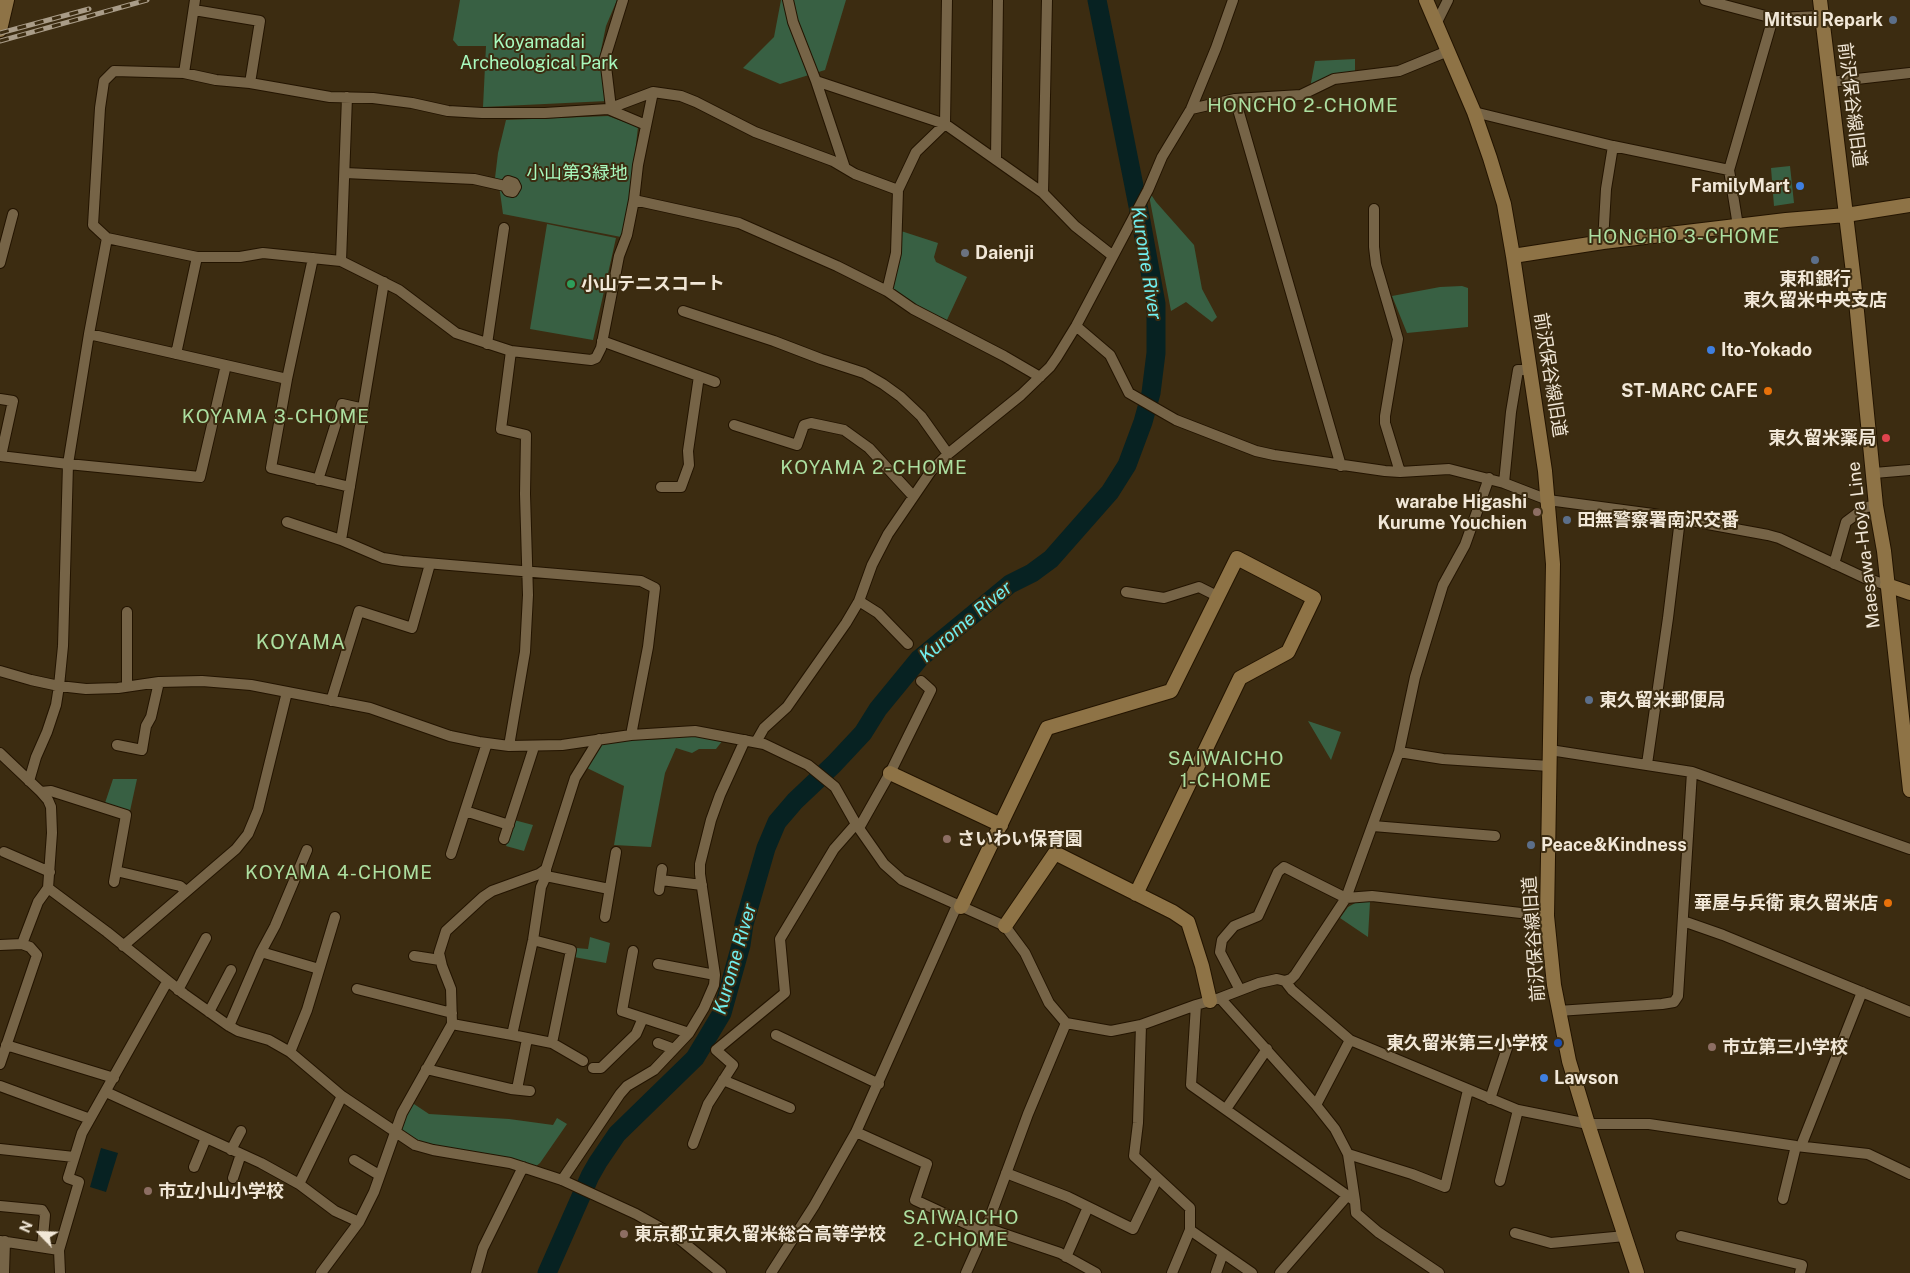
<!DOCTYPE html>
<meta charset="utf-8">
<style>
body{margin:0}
#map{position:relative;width:1910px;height:1273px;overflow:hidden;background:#3c2c11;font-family:"Public Sans",sans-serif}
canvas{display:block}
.north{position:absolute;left:15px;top:1208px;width:50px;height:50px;-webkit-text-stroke:4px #3c2c11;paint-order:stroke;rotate:294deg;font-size:14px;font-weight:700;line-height:20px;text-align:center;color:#f1e7d7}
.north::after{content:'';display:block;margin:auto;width:18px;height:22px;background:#f1e7d7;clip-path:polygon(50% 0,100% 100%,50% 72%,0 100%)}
</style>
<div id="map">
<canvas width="1910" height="1273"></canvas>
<div class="north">N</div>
</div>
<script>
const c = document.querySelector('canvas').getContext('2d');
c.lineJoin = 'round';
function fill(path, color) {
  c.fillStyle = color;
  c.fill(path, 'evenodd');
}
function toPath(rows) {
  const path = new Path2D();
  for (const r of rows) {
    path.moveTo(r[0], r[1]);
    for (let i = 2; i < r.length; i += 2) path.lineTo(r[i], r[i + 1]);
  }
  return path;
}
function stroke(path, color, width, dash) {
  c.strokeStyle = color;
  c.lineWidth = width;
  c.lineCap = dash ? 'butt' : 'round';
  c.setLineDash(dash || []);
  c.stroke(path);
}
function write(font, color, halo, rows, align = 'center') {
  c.font = font + ' "Public Sans","Noto Sans JP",sans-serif';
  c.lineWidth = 4;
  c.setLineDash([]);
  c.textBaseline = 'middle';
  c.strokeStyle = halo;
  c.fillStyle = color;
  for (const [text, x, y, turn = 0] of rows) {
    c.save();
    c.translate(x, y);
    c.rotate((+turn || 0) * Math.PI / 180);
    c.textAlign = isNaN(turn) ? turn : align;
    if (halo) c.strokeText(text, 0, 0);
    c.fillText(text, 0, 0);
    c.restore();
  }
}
fill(toPath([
 [460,0,617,0,606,26,601,50,607,101,483,107,486,46,458,46,453,40],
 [781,0,846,0,825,70,780,84,743,68,774,37],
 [1355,59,1355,74,1310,88,1315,61],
 [608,116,638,127,630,198,621,237,503,214,500,192,495,178,498,153,506,120],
 [1790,166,1794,203,1774,206,1771,168],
 [1148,190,1156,202,1194,245,1202,289,1217,317,1212,322,1186,302,1171,311],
 [547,224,616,238,593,340,530,329],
 [901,231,938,243,934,257,936,262,967,277,946,322,921,309,892,290],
 [1462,286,1468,288,1468,327,1407,333,1392,296,1440,287],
 [1308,721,1341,732,1331,760],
 [695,734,723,740,716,749,699,749,692,753,676,748,665,773,651,847,614,845,624,786,587,768,602,741,666,739],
 [113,779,137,779,130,811,105,803],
 [514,820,533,825,524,851,506,846],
 [1357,902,1370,902,1368,937,1340,918,1348,907],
 [590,937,610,943,606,963,574,957,576,948,588,949],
 [411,1102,429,1114,509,1119,553,1125,557,1118,567,1124,540,1163,535,1167,423,1143,400,1130]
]), '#386043');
fill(toPath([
 [101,1148,118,1153,106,1192,90,1187]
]), '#072222');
stroke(toPath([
 [547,1273,590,1176,598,1162,617,1134,695,1058,722,1013,741,945,744,924,766,848,777,822,795,801,834,764,863,733,878,709,919,659,1010,584,1032,573,1051,559,1110,492,1127,465,1143,422,1151,393,1156,353,1156,304,1141,221,1097,0]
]), '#072222', 19);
const street = toPath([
 [788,0,793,22,816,81,845,168],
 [1705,0,1773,18,1822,16],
 [194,10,260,21,250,83],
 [1436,24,1448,0],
 [184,73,195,0],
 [816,81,945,124,1043,193,1075,226,1113,256],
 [1830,82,1910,73],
 [653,92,608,109,545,113,482,113,448,111,412,103,373,98,330,97,250,83,216,80,184,73,114,71,104,81,100,108,93,225,107,238,197,257,240,257,263,253,341,261,399,290,456,333,511,351,591,360,596,358,601,348,619,256,627,235,634,200,638,165,653,92,681,96,696,102,755,132,833,161,855,174,898,190],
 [1235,99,1341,466],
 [611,108,605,58,623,0],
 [608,109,646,125],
 [1191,109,1235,99,1301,95,1334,79,1399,71,1448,51],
 [1474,112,1613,146,1729,170],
 [996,160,998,0],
 [345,173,474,179,505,186,508,191,513,192,516,187,514,183,508,181,505,186],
 [1043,193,1047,0],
 [634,200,739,223,837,266,887,291,913,309,1004,356,1040,377],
 [1374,209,1374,247,1376,264,1398,339,1385,416,1385,423,1400,472],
 [1738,226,1729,170,1773,18],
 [1603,242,1606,189,1613,146],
 [313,258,287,379,271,468,350,487],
 [341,261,347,97],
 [0,263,13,214],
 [887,291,896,253,898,190,916,152,945,124,947,0],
 [683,311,774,341,821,359,864,373,883,384,901,397,921,416,948,454],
 [1076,326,1110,355,1129,393,1176,420,1256,451,1274,455,1385,471,1400,472,1449,469,1504,483,1548,500,1653,514,1768,535,1779,538,1865,578,1887,585],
 [89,334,287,379],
 [602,341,715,382],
 [487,344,504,228],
 [176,354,197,257],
 [0,399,13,401,1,456],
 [734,425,797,445,804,425,811,423,844,430,869,448,913,496],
 [0,456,68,464,200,477,226,365],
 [1874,473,1910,470],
 [318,480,342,404,364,409],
 [1504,483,1511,412,1518,370,1530,370],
 [661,487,681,487,689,465,688,451,699,376],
 [287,522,341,540,383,558,402,561,641,581,655,588,648,647,631,735],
 [341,540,384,282],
 [1834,564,1846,522,1866,507,1876,506],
 [1126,592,1164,598,1199,587,1217,596],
 [859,601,878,613,908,644],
 [127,612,127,687],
 [0,671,31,680,59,686,86,689,118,688,159,682,202,681,251,685,370,708,450,736,479,742,509,746,562,745,631,735,695,731,764,744,808,765,835,787,856,824,884,864,902,880,1005,926,1025,953,1049,1003,1066,1023,1111,1031,1141,1025,1196,1005,1220,998,1259,983,1277,979,1285,981,1291,979,1295,975,1346,898,1399,752,1415,677,1443,585,1465,545,1489,478],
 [331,701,359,611,412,628,430,564],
 [756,742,764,728,787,707,846,623,859,601,872,565,888,534,931,471,948,454,1021,395,1050,367,1057,357,1076,326,1148,190,1162,157,1191,109,1216,48,1233,0],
 [117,745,142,750,146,726,151,717,159,682],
 [509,746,525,652,528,595,525,494,526,435,501,429,511,351],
 [1550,750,1692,772,1910,849],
 [1399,752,1443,759,1549,766],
 [0,753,41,792,48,800,51,807,52,833,48,888,107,932,184,994,229,1026,238,1031,269,1040,290,1052,342,1096,415,1145,433,1150,510,1163,562,1180,636,1214,677,1237,721,1273],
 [1647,764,1668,618,1680,519],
 [29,781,36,757,47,732,56,705,59,686,63,646,68,464,89,334,107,238],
 [41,792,51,791,126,815,114,882],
 [465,811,509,825],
 [1373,826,1495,836],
 [859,828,890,773,931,690,921,681],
 [504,839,534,747],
 [4,852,50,872],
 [451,854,487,743],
 [546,869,546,876,541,887,533,940,512,1035,552,1043,583,1061],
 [116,871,180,886,186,891],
 [546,876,609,889],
 [661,880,702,885],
 [659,890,662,869],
 [605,917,616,852],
 [1683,921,1723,935,1910,1012],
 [533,940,571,950,552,1043],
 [22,944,38,902,48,888],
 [0,945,22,944,30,947,37,955,0,1064],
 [123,946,236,849,248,834,258,810,287,692],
 [633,951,622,1011,689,1033],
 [261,952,319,969],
 [414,956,440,960],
 [658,964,715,975],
 [1285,981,1292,990,1350,1040,1518,1110,1588,1124,1649,1124,1796,1146,1868,1154,1910,1174],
 [357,989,452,1013],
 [178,990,206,938],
 [1240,990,1220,952,1222,940,1234,926,1258,916,1278,872,1284,867,1346,898,1372,896,1547,916],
 [1220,998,1316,1105,1350,1040],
 [1196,1005,1191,1085,1355,1201,1356,1213,1378,1232,1439,1273],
 [1558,1011,1662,1004,1674,1002,1678,996,1692,772],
 [209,1012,231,970],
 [452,1024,512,1035],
 [1141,1025,1138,1123,1134,1156,1190,1208,1190,1230,1172,1273],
 [229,1026,261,952,275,926,307,850],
 [776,1035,879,1084],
 [658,1043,674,1049],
 [6,1045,114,1078],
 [290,1052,307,1010,335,917],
 [593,1068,601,1068,636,1034,643,1018],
 [426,1069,511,1089,530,1091],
 [723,1080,790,1108],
 [0,1086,90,1119],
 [517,1089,527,1039],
 [106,1092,261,1163,299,1184,335,1211,359,1222],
 [1490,1099,1508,1045],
 [1316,1105,1335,1129,1348,1154,1355,1201],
 [1226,1109,1267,1049],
 [856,1132,927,1164,915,1200,984,1232],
 [693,1144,708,1104,733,1065,716,1050,785,993,780,939,834,849,856,824],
 [1801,1146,1862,992],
 [0,1149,74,1157],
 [231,1150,241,1131],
 [1348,1154,1412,1174,1445,1187,1468,1090],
 [354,1160,379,1175],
 [194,1167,206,1138],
 [1006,1173,1068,1197,1133,1229,1157,1179],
 [233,1178,241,1154],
 [562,1180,620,1094,627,1086,654,1070,689,1033,704,1008,714,985,715,975,700,874,700,864,711,820,720,795,745,740],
 [1500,1181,1518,1110],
 [299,1184,342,1096],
 [1783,1199,1796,1146],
 [0,1206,42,1210,45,1215,42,1247],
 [986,1228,1060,1253,1096,1273],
 [1190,1230,1252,1273],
 [1515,1233,1551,1243,1625,1236],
 [1681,1236,1802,1265,1800,1273],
 [0,1241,59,1250,60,1273],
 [59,1250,79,1182,68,1178,82,1133,167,982],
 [1066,1257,1088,1207],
 [4,1273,5,1241],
 [321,1273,359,1222,374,1192,402,1113,452,1024,451,989,442,966,439,953,446,931,483,897,492,891,539,874,546,869,575,778,599,739],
 [476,1273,483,1248,523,1167],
 [771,1273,814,1206,856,1132,955,910,961,907],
 [966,1273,986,1228,1028,1114,1066,1023],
 [1216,1273,1223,1253],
 [1280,1273,1347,1196]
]);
const secondary = toPath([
 [1426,0,1474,112,1490,158,1504,204,1513,256,1545,471,1553,564,1547,916,1554,985,1569,1061,1588,1124,1637,1273],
 [1820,0,1854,281,1876,506,1884,551,1910,790],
 [0,30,7,0],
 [1513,256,1603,242,1786,220,1846,215,1910,205],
 [1887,585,1910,593],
 [890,773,1001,825],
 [961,907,1047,728,1171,691,1237,558,1314,598,1288,652,1240,678,1136,894],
 [1005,926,1055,853,1173,912,1188,922,1202,966,1210,1001]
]);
stroke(street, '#231400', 12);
stroke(secondary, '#231400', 16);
stroke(street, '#766447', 10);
stroke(secondary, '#8e7346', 14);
const rail = toPath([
 [0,33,89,9],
 [0,41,147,0]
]);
stroke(rail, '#a99c88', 5);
stroke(rail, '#3c2c11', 3, [9]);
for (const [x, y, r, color] of [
 [1893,20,5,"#5c6f8a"],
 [1800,186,5,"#3f7fe0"],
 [965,253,5,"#6b7280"],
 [1815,260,5,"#5c6f8a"],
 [571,284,5,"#2e9e5b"],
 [1711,350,5,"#3f7fe0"],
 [1768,391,5,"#e8710a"],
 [1886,438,5,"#e0444e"],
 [1537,512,5,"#8d6e63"],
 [1567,520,5,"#5c6f8a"],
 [1589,700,5,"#5c6f8a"],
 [947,839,5,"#8d6e63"],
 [1531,845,5,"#5c6f8a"],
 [1888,903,5,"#e8710a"],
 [1558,1043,5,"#1a4fb4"],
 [1712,1047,5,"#8d6e63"],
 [1544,1078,5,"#3f7fe0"],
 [148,1191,5,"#8d6e63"],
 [624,1234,5,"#8d6e63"]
]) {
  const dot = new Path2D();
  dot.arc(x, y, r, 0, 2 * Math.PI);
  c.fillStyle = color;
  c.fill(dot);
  stroke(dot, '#3c2c11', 2);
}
write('bold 18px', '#f1e7d7', '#3c2c11', [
 ["Mitsui Repark",1883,20,"right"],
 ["FamilyMart",1790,186,"right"],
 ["Daienji",975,253],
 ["東和銀行",1815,279,"center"],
 ["東久留米中央支店",1815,300,"center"],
 ["小山テニスコート",581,284],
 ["Ito-Yokado",1721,350],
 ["ST-MARC CAFE",1758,391,"right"],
 ["東久留米薬局",1876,438,"right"],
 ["warabe Higashi",1527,502,"right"],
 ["Kurume Youchien",1527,523,"right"],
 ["田無警察署南沢交番",1577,520],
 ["東久留米郵便局",1599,700],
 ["さいわい保育園",957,839],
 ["Peace&Kindness",1541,845],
 ["華屋与兵衛 東久留米店",1878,903,"right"],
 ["東久留米第三小学校",1548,1043,"right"],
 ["市立第三小学校",1722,1047],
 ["Lawson",1554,1078],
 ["市立小山小学校",158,1191],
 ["東京都立東久留米総合高等学校",634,1234]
], 'left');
write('18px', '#a9f9be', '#3c2c11', [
 ["Koyamadai",539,42],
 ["Archeological Park",539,63],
 ["小山第3緑地",577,173]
]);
write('18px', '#f1e7d7', '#3c2c11', [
 ["前沢保谷線旧道",1852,105,83],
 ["前沢保谷線旧道",1550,375,81],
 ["Maesawa-Hoya Line",1864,545,-97],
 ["前沢保谷線旧道",1534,939,-94]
]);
c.letterSpacing = '1px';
write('19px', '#acdfa0', '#3c2c11', [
 ["HONCHO 2-CHOME",1303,106],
 ["HONCHO 3-CHOME",1684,237],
 ["KOYAMA 3-CHOME",276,417],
 ["KOYAMA 2-CHOME",874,468],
 ["SAIWAICHO",1226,759],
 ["1-CHOME",1226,781],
 ["KOYAMA 4-CHOME",339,873],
 ["SAIWAICHO",961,1218],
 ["2-CHOME",961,1240]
]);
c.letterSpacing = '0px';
write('italic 19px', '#70eeee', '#3c2c11', [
 ["Kurome River",1146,263,81],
 ["Kurome River",966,622,-40],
 ["Kurome River",735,959,-74]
]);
c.letterSpacing = '1px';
write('20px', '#acdfa0', '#3c2c11', [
 ["KOYAMA",301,643]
]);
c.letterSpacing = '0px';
</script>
